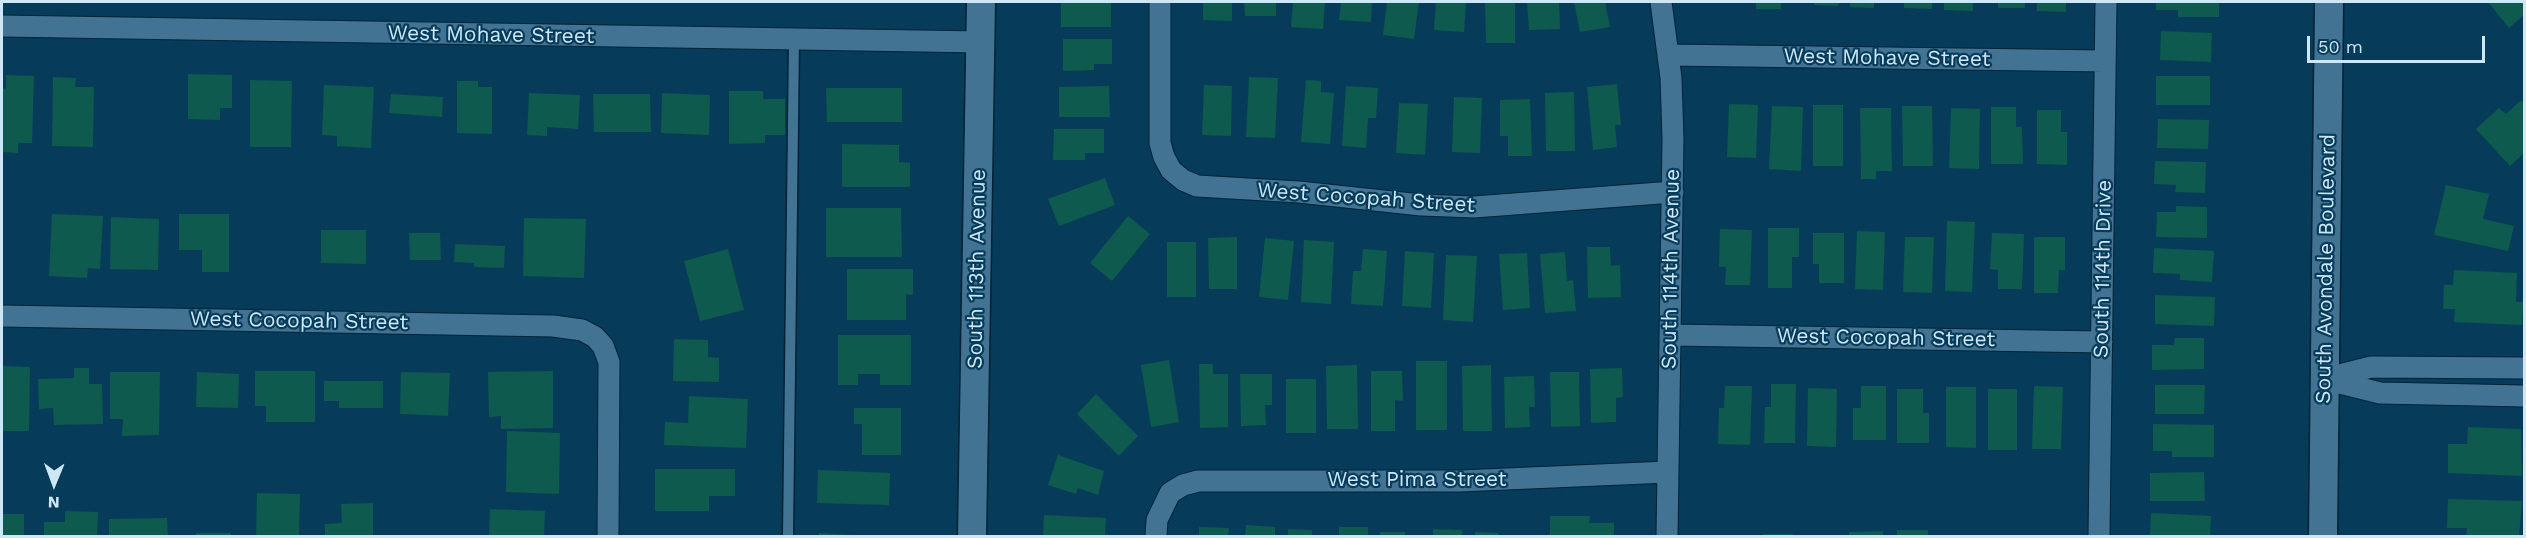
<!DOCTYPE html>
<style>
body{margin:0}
#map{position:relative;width:2526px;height:538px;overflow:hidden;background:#063c59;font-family:"Work Sans",sans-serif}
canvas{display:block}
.frame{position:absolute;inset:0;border:3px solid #cde6f8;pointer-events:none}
.north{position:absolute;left:24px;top:454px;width:60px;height:60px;-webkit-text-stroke:4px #063c59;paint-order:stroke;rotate:181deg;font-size:16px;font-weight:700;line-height:24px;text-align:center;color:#cde6f8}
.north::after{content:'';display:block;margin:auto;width:21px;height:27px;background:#cde6f8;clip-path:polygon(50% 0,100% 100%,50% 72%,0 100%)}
.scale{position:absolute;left:2307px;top:36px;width:178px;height:27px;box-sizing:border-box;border:3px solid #cde6f8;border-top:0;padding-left:8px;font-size:18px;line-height:21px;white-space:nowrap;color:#cde6f8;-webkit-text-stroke:4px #063c59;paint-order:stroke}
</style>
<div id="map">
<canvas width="2526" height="538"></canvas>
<div class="frame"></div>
<div class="north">N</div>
<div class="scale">50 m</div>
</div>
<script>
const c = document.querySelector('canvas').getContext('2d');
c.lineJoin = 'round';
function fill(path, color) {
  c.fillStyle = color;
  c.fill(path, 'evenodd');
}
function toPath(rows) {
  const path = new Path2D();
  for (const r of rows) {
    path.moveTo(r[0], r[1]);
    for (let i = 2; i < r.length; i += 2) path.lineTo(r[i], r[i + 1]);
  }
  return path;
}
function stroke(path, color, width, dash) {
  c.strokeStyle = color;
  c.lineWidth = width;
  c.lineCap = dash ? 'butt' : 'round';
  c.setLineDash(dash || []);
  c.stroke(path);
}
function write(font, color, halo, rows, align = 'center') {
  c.font = font + ' "Work Sans",sans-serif';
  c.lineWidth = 4.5;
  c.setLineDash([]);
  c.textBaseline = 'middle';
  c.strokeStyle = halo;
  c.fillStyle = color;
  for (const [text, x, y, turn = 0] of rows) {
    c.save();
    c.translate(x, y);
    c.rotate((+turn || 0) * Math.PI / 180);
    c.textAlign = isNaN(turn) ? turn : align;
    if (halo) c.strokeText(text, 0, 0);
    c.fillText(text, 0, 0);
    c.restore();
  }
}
fill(toPath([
 [1061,2,1111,2,1111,27,1061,27],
 [1203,2,1232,2,1232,21,1203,20],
 [1244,2,1276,2,1276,16,1245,16],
 [1293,2,1325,2,1323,29,1291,27],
 [1341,2,1372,2,1371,22,1339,20],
 [1387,2,1419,2,1414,39,1383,35],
 [1436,2,1466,2,1464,32,1434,30],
 [1485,2,1515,2,1515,43,1486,43],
 [1527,2,1559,2,1560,29,1529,30],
 [1574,2,1605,2,1610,27,1580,32],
 [1756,2,1781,2,1781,9,1756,9],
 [1814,2,1838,2,1838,6,1814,5],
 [1850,2,1874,2,1874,8,1850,7],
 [1904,2,1932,2,1932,9,1904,8],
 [1944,2,1973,2,1973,11,1944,10],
 [1998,2,2025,2,2025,8,1998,8],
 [2037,2,2066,2,2066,12,2037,11],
 [2156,2,2219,2,2219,17,2178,17,2178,10,2156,10],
 [2488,2,2524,2,2524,15,2509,28],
 [2161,31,2212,33,2211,62,2160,60],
 [1063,39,1112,39,1112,64,1094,64,1094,70,1063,71],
 [188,74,232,75,232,108,220,108,220,120,188,119],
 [6,75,34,76,32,143,18,143,18,153,2,152,2,88,6,89],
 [2156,76,2210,76,2210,105,2156,105],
 [53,77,76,78,75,87,94,87,93,147,52,146],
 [1249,77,1278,78,1275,138,1246,137],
 [250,80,292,81,291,147,250,147],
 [1306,80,1321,81,1321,92,1334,93,1330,144,1301,142],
 [457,81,478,81,478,87,492,87,492,134,457,133],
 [1617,84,1621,125,1615,125,1617,147,1593,150,1587,87],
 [324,85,374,87,371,148,337,146,337,136,322,135],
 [1204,85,1232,86,1231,136,1202,135],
 [1109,86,1110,117,1059,117,1059,87],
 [1346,86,1378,88,1376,118,1368,118,1366,148,1342,146],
 [826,88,902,88,902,122,827,122],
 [729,91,763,91,763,99,785,99,785,135,765,135,765,143,729,144],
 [1574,92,1575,151,1546,151,1545,93],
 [529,93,580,95,578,129,547,127,547,136,527,135],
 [662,93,710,95,709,135,661,133],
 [391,94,443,97,442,117,389,113],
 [593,94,650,94,651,132,594,132],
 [1454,97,1482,98,1480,153,1452,152],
 [1530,99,1532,156,1508,156,1508,136,1500,136,1500,100],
 [2521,100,2524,104,2524,153,2510,166,2476,129,2499,108,2506,114],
 [1399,103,1428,104,1425,155,1396,153],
 [1729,104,1758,105,1756,158,1727,157],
 [1813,105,1843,105,1843,166,1813,166],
 [1772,106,1803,107,1801,171,1769,169],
 [1902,106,1932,106,1933,166,1903,166],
 [1991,107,2016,107,2016,127,2022,127,2023,164,1991,164],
 [1860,108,1891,108,1892,171,1876,171,1876,179,1861,179],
 [1951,108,1980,109,1979,169,1949,168],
 [2037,110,2061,110,2061,132,2067,132,2067,165,2037,164],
 [2158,119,2209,120,2208,149,2157,148],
 [1054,129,1104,129,1104,153,1085,153,1085,160,1053,160],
 [842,144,899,145,899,162,910,163,910,187,842,187],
 [2155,161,2206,162,2205,193,2175,192,2176,185,2154,184],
 [1105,178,1115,205,1059,226,1048,199],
 [2446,185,2489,194,2483,219,2514,226,2508,251,2434,235],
 [2176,206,2207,207,2207,238,2156,237,2157,212,2176,212],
 [826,208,901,208,902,257,826,257],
 [52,214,103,216,100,269,88,268,87,278,49,276],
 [179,214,229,214,229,272,202,272,202,250,179,250],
 [1128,216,1150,234,1112,281,1090,263],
 [111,217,159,219,158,270,110,269],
 [524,218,586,219,584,278,523,276],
 [1947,221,1975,222,1972,292,1945,291],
 [1768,228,1799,228,1799,257,1792,257,1792,288,1768,288],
 [1720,229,1752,230,1750,285,1725,285,1726,267,1719,267],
 [321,230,366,230,366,264,321,263],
 [1857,231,1885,232,1883,290,1855,289],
 [409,233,440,233,441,260,410,260],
 [1813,233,1844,233,1844,283,1819,283,1819,264,1813,264],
 [1992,233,2024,234,2022,289,1998,289,1998,270,1990,269],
 [1237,237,1237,289,1209,289,1208,238],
 [1905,237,1934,237,1932,293,1903,292],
 [2034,237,2065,237,2065,270,2059,270,2058,293,2034,293],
 [1265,238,1294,241,1288,300,1259,297],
 [1304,240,1334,242,1331,304,1301,302],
 [1167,242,1196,242,1196,297,1167,297],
 [455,244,505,246,504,268,474,267,474,263,454,262],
 [1587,247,1610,247,1611,266,1620,265,1621,297,1588,298],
 [2154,248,2214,251,2212,282,2180,280,2180,274,2153,273],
 [728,249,744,310,700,321,684,261],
 [1363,249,1387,251,1383,306,1351,304,1353,271,1361,271],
 [1405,251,1434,253,1431,308,1402,306],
 [1565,252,1567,281,1573,280,1576,311,1545,313,1540,254],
 [1527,253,1530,308,1503,310,1499,254],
 [1446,255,1477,256,1473,322,1443,320],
 [847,269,913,269,913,295,906,294,906,320,847,320],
 [2454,270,2517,273,2516,302,2523,302,2522,325,2454,322,2455,309,2443,309,2444,285,2453,285],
 [2155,295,2215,297,2214,326,2155,324],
 [838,335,911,335,911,385,880,385,880,374,858,374,858,385,838,385],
 [2175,338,2204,338,2204,369,2152,370,2152,345,2174,345],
 [674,339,708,340,708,357,719,358,719,382,673,381],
 [1169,360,1179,422,1151,427,1141,365],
 [1416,361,1447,361,1447,430,1416,430],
 [1199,364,1213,364,1213,374,1228,374,1228,427,1200,428],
 [1357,365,1358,429,1327,429,1326,366],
 [1491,365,1492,431,1463,431,1462,366],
 [2,366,30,367,29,431,2,431],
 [74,368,89,368,89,384,102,384,103,424,54,425,53,408,39,409,38,379,74,378],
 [1622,368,1623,397,1616,398,1616,422,1591,423,1590,369],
 [255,371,315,371,315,422,266,422,266,406,255,406],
 [553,371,553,428,501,429,501,416,489,417,488,372],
 [1371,371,1402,371,1403,401,1395,400,1395,431,1371,431],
 [110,372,160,372,159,435,122,436,123,419,110,419],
 [197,372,239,374,238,408,196,407],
 [401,372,450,373,448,416,400,414],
 [1550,372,1579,372,1580,426,1551,427],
 [1240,374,1272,374,1272,405,1265,405,1266,425,1241,426],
 [1534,376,1535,407,1529,407,1530,427,1505,428,1504,377],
 [1286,379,1316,379,1316,433,1286,433],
 [324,381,383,381,383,408,339,408,339,401,324,401],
 [1771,384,1796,384,1795,443,1764,443,1765,407,1771,407],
 [2155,385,2205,385,2204,414,2155,414],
 [1725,386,1752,386,1750,445,1718,444,1719,408,1724,408],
 [1861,386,1886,386,1886,440,1853,440,1853,408,1861,408],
 [2034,386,2063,387,2061,449,2032,449],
 [1946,387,1976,387,1976,448,1946,447],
 [1808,388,1837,389,1836,447,1807,446],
 [1897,389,1923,389,1923,413,1929,413,1929,443,1897,443],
 [1988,389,2017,389,2017,450,1988,450],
 [1096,394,1138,436,1119,456,1077,414],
 [689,396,748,399,746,448,664,445,665,422,688,423],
 [854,408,901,408,901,455,862,455,862,424,854,424],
 [2153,424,2214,425,2214,457,2172,457,2172,451,2153,451],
 [2468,427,2521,429,2522,476,2448,473,2448,444,2467,444],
 [507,431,560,433,559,494,506,492],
 [1058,455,1104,471,1098,495,1078,488,1076,494,1048,485],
 [655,469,735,469,735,496,709,496,709,511,655,511],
 [818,470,890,473,889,505,817,503],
 [2204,472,2205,501,2150,501,2150,473],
 [257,493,300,494,299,536,256,536],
 [2448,499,2522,501,2519,536,2466,536,2467,528,2447,528],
 [373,503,373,536,325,536,325,524,342,523,341,504],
 [490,509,545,511,544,536,489,536],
 [65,511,98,512,97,536,44,536,44,522,65,522],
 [2151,513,2211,516,2210,536,2150,536],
 [2,514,24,514,24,536,2,536],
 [1044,515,1106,518,1105,536,1043,536],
 [1550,516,1590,516,1589,523,1614,523,1614,536,1550,536],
 [167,518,168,536,109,536,109,519],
 [1246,525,1275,527,1275,536,1245,536],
 [1199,527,1229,528,1228,536,1199,536],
 [1339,527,1368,527,1368,536,1339,536],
 [1288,529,1312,530,1312,536,1288,536],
 [1433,529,1462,530,1462,536,1433,536],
 [1897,530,1928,530,1928,536,1897,536],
 [1883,531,1883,536,1849,536,1849,532],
 [1380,532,1405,532,1405,536,1380,536],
 [1475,532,1499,533,1498,536,1475,536],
 [196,533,231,533,231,536,196,536],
 [819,533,854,535,854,536,819,536],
 [1763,534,1793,534,1793,536,1763,536]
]), '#0e5a4e');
const lane = toPath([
 [788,536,794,40]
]);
const street = toPath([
 [1160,2,1160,143,1164,157,1171,170,1183,180,1197,186,1299,192,1421,205,1474,207,1673,192],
 [1661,2,1671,78,1673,139,1667,536],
 [2,26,981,42],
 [1669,55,2105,61],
 [2,316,553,326,582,330,595,337,603,346,609,362,608,536],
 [1671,335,2102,342],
 [2324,379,2371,367,2524,368],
 [2328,380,2380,393,2524,396],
 [1156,536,1157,520,1170,493,1183,485,1198,481,1460,481,1668,472],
 [2099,536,2106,2]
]);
const secondary = toPath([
 [972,536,981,2],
 [2323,536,2329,2]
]);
stroke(lane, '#002237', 13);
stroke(street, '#002237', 23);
stroke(secondary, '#002237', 31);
stroke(lane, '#437393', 10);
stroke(street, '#437393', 21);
stroke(secondary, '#437393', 28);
write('21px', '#cde6f8', '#063c59', [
 ["West Mohave Street",491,35,1],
 ["West Mohave Street",1887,58,1],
 ["West Cocopah Street",1366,198,4],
 ["South 113th Avenue",977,269,-89],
 ["South 114th Avenue",1671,269,-89],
 ["South 114th Drive",2103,269,-89],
 ["South Avondale Boulevard",2326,269,-89],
 ["West Cocopah Street",299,321,1],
 ["West Cocopah Street",1886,338,1],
 ["West Pima Street",1417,480]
]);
</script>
